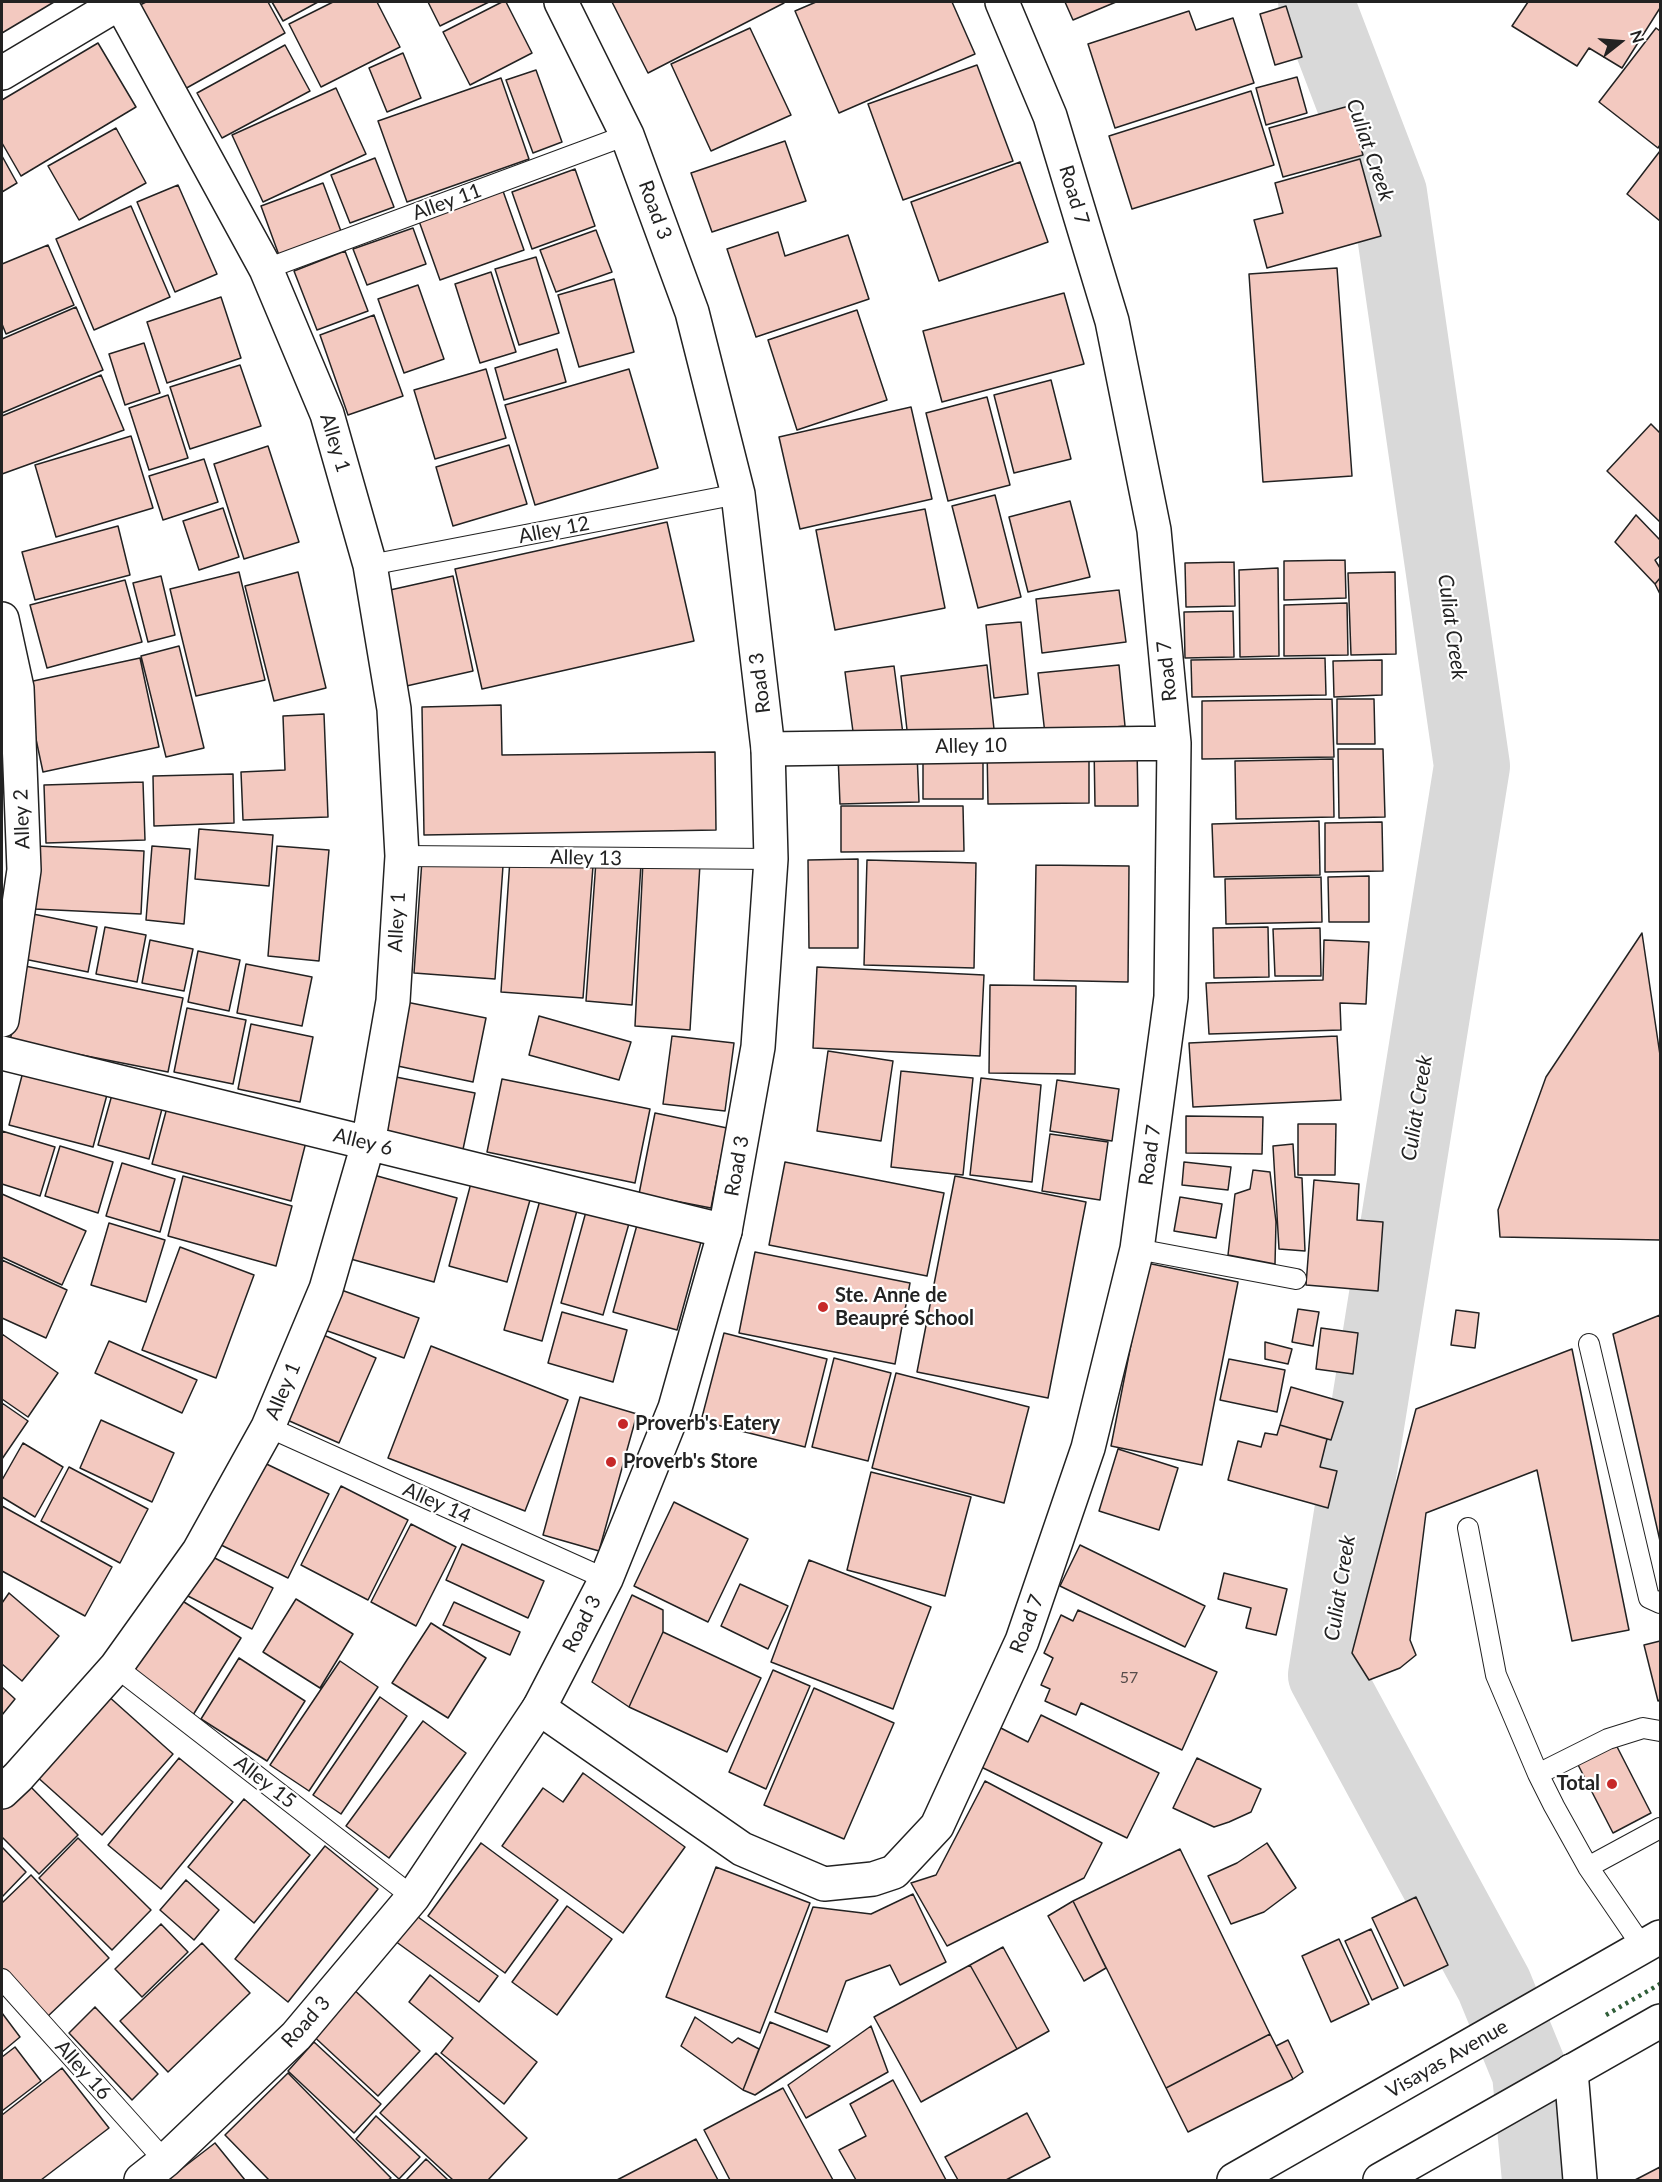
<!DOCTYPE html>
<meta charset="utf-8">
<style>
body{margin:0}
#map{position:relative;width:1662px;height:2182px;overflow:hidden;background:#fff;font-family:Lato,sans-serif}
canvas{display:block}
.frame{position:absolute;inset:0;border:3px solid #222;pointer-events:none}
.north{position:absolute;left:1590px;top:12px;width:60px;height:60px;-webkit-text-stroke:4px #fff;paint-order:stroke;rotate:73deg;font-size:16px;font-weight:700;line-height:24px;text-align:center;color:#222}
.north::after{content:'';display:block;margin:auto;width:21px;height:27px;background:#222;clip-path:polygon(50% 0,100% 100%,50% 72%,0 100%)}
</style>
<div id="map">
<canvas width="1662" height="2182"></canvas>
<div class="frame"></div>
<div class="north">N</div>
</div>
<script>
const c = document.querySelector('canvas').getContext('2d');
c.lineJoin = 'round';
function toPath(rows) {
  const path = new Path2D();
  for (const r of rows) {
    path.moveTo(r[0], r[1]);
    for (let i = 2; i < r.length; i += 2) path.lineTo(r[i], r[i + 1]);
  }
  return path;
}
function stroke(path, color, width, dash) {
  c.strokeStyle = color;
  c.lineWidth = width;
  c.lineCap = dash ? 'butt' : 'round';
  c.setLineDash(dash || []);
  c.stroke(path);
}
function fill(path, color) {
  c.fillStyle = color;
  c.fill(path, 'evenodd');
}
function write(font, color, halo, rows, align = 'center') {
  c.font = font + ' Lato,sans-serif';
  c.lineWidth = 4.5;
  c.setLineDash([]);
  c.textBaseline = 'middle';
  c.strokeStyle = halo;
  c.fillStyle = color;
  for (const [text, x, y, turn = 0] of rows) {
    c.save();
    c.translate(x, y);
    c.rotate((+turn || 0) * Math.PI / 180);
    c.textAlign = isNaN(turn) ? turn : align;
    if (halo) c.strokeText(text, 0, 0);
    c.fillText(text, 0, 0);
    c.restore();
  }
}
stroke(toPath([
 [1316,2,1389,193,1472,766,1326,1675,1494,1985,1530,2073,1540,2180]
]), '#d9d9d9', 76);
const building = toPath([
 [2,2,54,2,2,33,2,2],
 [146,2,268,2,285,33,183,90,136,7,146,2],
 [272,2,318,2,283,21,272,2],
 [333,2,377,2,400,47,321,87,289,24,333,2],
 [428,2,489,2,440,26,428,2],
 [502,2,506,2,532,53,470,85,443,32,502,2],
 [612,2,783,2,784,3,648,73,612,2],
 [816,2,952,2,975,54,839,113,795,11,816,2],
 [1065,2,1116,2,1073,20,1065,2],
 [1528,2,1660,2,1660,8,1622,68,1589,48,1577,66,1512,26,1528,2],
 [1286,6,1302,57,1275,65,1260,14,1286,6],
 [1189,11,1196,30,1233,18,1254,83,1115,128,1088,44,1189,11],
 [750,28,791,115,711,151,671,64,750,28],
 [1656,28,1660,31,1660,145,1658,148,1599,102,1656,28],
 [98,43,136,107,21,176,2,143,2,100,98,43],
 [285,45,310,91,222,138,197,93,285,45],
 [403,53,421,98,387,112,369,68,403,53],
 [977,65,1013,161,903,200,868,104,977,65],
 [536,70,562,142,533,153,506,80,536,70],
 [1297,77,1307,113,1266,125,1256,88,1297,77],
 [501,78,529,159,407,202,378,121,501,78],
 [336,88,366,154,263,202,232,135,336,88],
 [1251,91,1274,165,1132,209,1109,136,1251,91],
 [1349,106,1363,155,1283,177,1269,128,1349,106],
 [116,128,146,183,79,220,48,166,116,128],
 [785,141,806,201,712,232,691,173,785,141],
 [1660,151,1660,221,1627,194,1660,151],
 [2,156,17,183,2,192,2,156],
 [375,158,394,207,350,223,331,175,375,158],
 [1360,159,1381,236,1267,268,1254,220,1283,213,1275,183,1360,159],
 [1020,162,1048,242,939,281,911,202,1020,162],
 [575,169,595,226,532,249,512,192,575,169],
 [323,183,342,234,280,258,261,206,323,183],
 [178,185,217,274,175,292,137,202,178,185],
 [503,191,524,250,440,280,419,221,503,191],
 [131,206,170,297,94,330,56,239,131,206],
 [413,228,426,264,367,285,353,249,413,228],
 [596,230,612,272,556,292,540,250,596,230],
 [778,232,785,256,848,235,869,299,756,337,727,249,778,232],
 [48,245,74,305,6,334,2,324,2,264,48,245],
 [345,251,368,311,317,330,294,271,345,251],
 [536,257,559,333,519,345,495,269,536,257],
 [1337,268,1352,476,1263,482,1249,274,1337,268],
 [491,272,516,352,480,363,455,284,491,272],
 [614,279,634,352,579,367,558,295,614,279],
 [418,285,444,359,404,373,378,299,418,285],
 [1064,293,1084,364,942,402,923,331,1064,293],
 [221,297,241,358,167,383,147,322,221,297],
 [76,307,103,370,2,413,2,339,76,307],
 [857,310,887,400,797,430,768,340,857,310],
 [374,315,403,396,348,415,320,335,374,315],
 [144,343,160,393,125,405,109,354,144,343],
 [557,349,566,382,504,400,495,368,557,349],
 [240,365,261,426,190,449,170,387,240,365],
 [486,369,506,438,435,459,414,390,486,369],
 [629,369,658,468,535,505,505,405,629,369],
 [101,375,124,430,2,474,2,416,101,375],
 [1051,380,1071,459,1014,473,994,395,1051,380],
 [168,395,188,458,149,470,129,408,168,395],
 [987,397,1010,485,948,501,926,413,987,397],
 [911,407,932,499,800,529,779,437,911,407],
 [1651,424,1660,433,1660,522,1607,471,1651,424],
 [131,436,153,508,56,537,35,465,131,436],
 [509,445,527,504,453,526,436,467,509,445],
 [268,446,299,542,244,559,214,464,268,446],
 [204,459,218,502,163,520,149,476,204,459],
 [995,495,1021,597,978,608,952,506,995,495],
 [1070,501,1090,577,1028,592,1009,517,1070,501],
 [223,508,239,557,199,570,183,521,223,508],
 [925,509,945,608,835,630,816,530,925,509],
 [1636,515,1660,540,1660,556,1655,560,1660,568,1660,578,1655,584,1615,542,1636,515],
 [667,522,694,641,482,689,455,569,667,522],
 [118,526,130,575,35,600,22,552,118,526],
 [1345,560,1346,598,1284,600,1284,561,1345,560],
 [1234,562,1235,606,1186,607,1185,563,1234,562],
 [1278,568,1279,656,1240,657,1239,570,1278,568],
 [239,572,265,680,196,696,170,589,239,572],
 [298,572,326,688,274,701,245,586,298,572],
 [1395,572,1396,654,1351,655,1348,573,1395,572],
 [161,576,175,635,148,642,133,583,161,576],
 [453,576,473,671,402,687,381,592,453,576],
 [1660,578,1660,594,1655,584,1660,578],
 [125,580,142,642,47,668,30,605,125,580],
 [1119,590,1126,642,1042,653,1036,599,1119,590],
 [1347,603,1348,655,1284,656,1284,605,1347,603],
 [1233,611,1234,657,1185,658,1184,612,1233,611],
 [1021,622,1028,694,994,698,986,625,1021,622],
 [179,646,204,748,166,757,141,656,179,646],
 [140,658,159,747,43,772,24,683,140,658],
 [1325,658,1326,695,1192,697,1191,660,1325,658],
 [1382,660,1382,695,1334,697,1333,661,1382,660],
 [987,665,994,729,908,739,901,676,987,665],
 [1119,665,1125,726,1045,734,1038,673,1119,665],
 [894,666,903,734,854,739,845,672,894,666],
 [1332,699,1334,757,1202,759,1202,701,1332,699],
 [1337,699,1374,699,1375,744,1337,744,1337,699],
 [501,705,502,755,715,752,716,830,424,835,422,707,501,705],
 [324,714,328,817,243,820,241,772,285,770,283,716,324,714],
 [1089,745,1089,803,988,804,987,746,1089,745],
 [1094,746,1137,746,1138,806,1095,806,1094,746],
 [1338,749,1383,749,1385,817,1339,818,1338,749],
 [923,750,983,750,983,799,923,799,923,750],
 [917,753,919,802,840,804,838,755,917,753],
 [1333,759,1334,817,1236,819,1235,761,1333,759],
 [233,774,234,823,154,826,153,776,233,774],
 [143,782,145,840,46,843,44,785,143,782],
 [841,806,963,806,964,851,841,852,841,806],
 [1319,821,1320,875,1214,877,1212,824,1319,821],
 [1382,822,1383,871,1325,872,1325,823,1382,822],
 [199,829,273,835,269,886,195,879,199,829],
 [37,846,144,851,141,914,34,909,37,846],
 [152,846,190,849,184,924,146,920,152,846],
 [277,846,329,850,319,961,268,956,277,846],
 [510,859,593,866,583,998,501,992,510,859],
 [858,859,858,948,809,948,808,860,858,859],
 [422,860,503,866,495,979,414,973,422,860],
 [867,860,976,863,974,968,864,965,867,860],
 [596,861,641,864,632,1005,586,1001,596,861],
 [643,861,700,864,690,1030,635,1026,643,861],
 [1036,865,1129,866,1128,982,1034,980,1036,865],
 [1369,876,1369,922,1329,922,1328,877,1369,876],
 [1321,877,1322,922,1226,924,1225,879,1321,877],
 [33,914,97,927,88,972,24,959,33,914],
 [105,927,146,935,137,982,96,974,105,927],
 [1268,927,1269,977,1214,978,1213,928,1268,927],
 [1320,928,1321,976,1275,976,1273,929,1320,928],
 [1642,933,1660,1055,1660,1240,1500,1237,1498,1210,1546,1077,1642,933],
 [150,940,193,949,184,991,142,983,150,940],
 [1324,940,1369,942,1366,1004,1340,1003,1341,1030,1209,1034,1206,983,1323,980,1324,940],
 [198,951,240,960,229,1011,188,1002,198,951],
 [246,964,312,977,302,1026,237,1013,246,964],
 [25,966,183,998,168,1072,10,1041,25,966],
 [817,967,984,975,980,1056,813,1048,817,967],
 [990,985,1076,986,1075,1074,989,1073,990,985],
 [406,1002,486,1018,473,1082,393,1065,406,1002],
 [187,1008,246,1020,233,1084,174,1072,187,1008],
 [539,1016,631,1042,619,1080,529,1055,539,1016],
 [251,1024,313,1037,300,1102,238,1089,251,1024],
 [672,1036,734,1043,725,1111,663,1104,672,1036],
 [1337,1036,1341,1100,1193,1107,1189,1043,1337,1036],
 [828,1051,893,1061,881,1141,817,1131,828,1051],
 [24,1068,108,1091,93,1147,9,1125,24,1068],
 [901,1071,973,1078,963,1175,891,1167,901,1071],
 [396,1077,475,1093,462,1154,383,1137,396,1077],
 [981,1078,1041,1085,1032,1182,970,1175,981,1078],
 [502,1079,650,1109,635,1183,487,1152,502,1079],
 [1057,1080,1119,1089,1112,1141,1050,1131,1057,1080],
 [113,1091,163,1105,149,1159,98,1145,113,1091],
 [169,1100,307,1138,291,1201,152,1164,169,1100],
 [655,1113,727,1128,711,1208,639,1194,655,1113],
 [1186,1116,1263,1117,1262,1154,1186,1153,1186,1116],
 [1298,1124,1336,1124,1335,1175,1298,1175,1298,1124],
 [2,1131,55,1147,40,1196,2,1184,2,1131],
 [1050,1134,1108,1142,1100,1200,1042,1191,1050,1134],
 [1293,1144,1295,1177,1302,1178,1305,1251,1279,1249,1273,1146,1293,1144],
 [60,1146,113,1162,98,1213,45,1196,60,1146],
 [785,1162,944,1193,927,1276,769,1245,785,1162],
 [1184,1162,1231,1167,1228,1190,1182,1185,1184,1162],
 [122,1163,175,1179,160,1232,106,1216,122,1163],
 [1253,1170,1270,1172,1276,1222,1275,1264,1228,1255,1235,1194,1250,1189,1253,1170],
 [370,1174,457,1198,434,1282,347,1258,370,1174],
 [183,1176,292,1206,276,1266,168,1236,183,1176],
 [955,1176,1086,1202,1048,1398,917,1372,955,1176],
 [1314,1180,1359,1184,1357,1220,1383,1222,1378,1291,1306,1285,1314,1180],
 [471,1183,530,1200,507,1282,449,1266,471,1183],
 [542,1193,579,1203,542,1341,504,1330,542,1193],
 [2,1194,86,1231,62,1285,2,1257,2,1194],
 [1180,1197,1222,1204,1216,1238,1174,1231,1180,1197],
 [587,1208,630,1220,603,1315,561,1303,587,1208],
 [640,1214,704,1231,677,1330,613,1312,640,1214],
 [109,1223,165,1240,146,1302,91,1285,109,1223],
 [180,1247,254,1275,216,1378,142,1350,180,1247],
 [755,1252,910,1283,895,1364,739,1333,755,1252],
 [2,1260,67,1290,46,1338,2,1318,2,1260],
 [1147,1263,1238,1282,1202,1465,1111,1446,1147,1263],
 [333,1287,419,1318,404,1358,319,1328,333,1287],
 [1298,1309,1319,1312,1313,1346,1292,1342,1298,1309],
 [1456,1310,1479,1313,1475,1348,1451,1345,1456,1310],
 [562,1312,627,1330,613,1382,548,1363,562,1312],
 [1660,1315,1660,1541,1613,1334,1660,1315],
 [1321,1328,1358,1333,1353,1374,1316,1369,1321,1328],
 [312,1330,376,1358,339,1443,276,1415,312,1330],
 [724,1333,827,1359,805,1447,701,1421,724,1333],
 [2,1334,58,1373,28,1417,2,1399,2,1334],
 [109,1341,197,1380,182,1413,95,1373,109,1341],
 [1265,1342,1292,1349,1288,1364,1265,1359,1265,1342],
 [431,1346,568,1400,525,1511,388,1458,431,1346],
 [1572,1349,1629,1630,1572,1641,1537,1470,1426,1513,1410,1640,1416,1655,1400,1668,1369,1680,1352,1653,1416,1409,1572,1349],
 [834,1358,891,1373,868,1461,812,1447,834,1358],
 [1229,1359,1285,1370,1277,1412,1220,1400,1229,1359],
 [896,1373,1029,1407,1004,1503,872,1468,896,1373],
 [1291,1387,1343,1402,1331,1440,1280,1425,1291,1387],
 [580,1397,637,1414,599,1551,543,1535,580,1397],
 [2,1403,28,1421,2,1459,2,1403],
 [101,1420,174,1453,152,1502,80,1468,101,1420],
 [1280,1425,1327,1439,1320,1467,1337,1471,1328,1508,1228,1480,1238,1441,1261,1447,1265,1433,1277,1435,1280,1425],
 [23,1443,63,1467,35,1517,2,1497,2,1480,23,1443],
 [1118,1449,1178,1468,1159,1530,1099,1511,1118,1449],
 [254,1458,329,1494,288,1578,213,1541,254,1458],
 [69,1467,148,1509,120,1563,41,1521,69,1467],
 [871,1472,971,1497,945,1596,847,1570,871,1472],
 [341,1486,408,1520,368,1600,301,1565,341,1486],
 [674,1502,748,1539,708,1622,634,1586,674,1502],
 [2,1506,112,1567,85,1616,2,1571,2,1506],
 [411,1524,456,1547,416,1626,371,1602,411,1524],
 [462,1544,544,1581,528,1618,446,1580,462,1544],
 [1080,1545,1205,1606,1185,1647,1060,1586,1080,1545],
 [205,1553,273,1588,252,1629,184,1594,205,1553],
 [809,1560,931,1607,893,1709,771,1662,809,1560],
 [1224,1573,1287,1589,1276,1635,1246,1628,1251,1608,1218,1599,1224,1573],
 [740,1584,788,1606,768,1649,721,1626,740,1584],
 [9,1593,59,1636,22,1681,2,1664,2,1603,9,1593],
 [173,1595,241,1638,193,1715,126,1672,173,1595],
 [632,1595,663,1610,663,1632,629,1707,592,1682,632,1595],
 [296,1599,353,1634,320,1688,263,1652,296,1599],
 [454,1602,520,1632,510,1655,443,1625,454,1602],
 [1078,1610,1217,1672,1182,1750,1081,1703,1076,1715,1045,1701,1050,1689,1041,1685,1053,1658,1044,1653,1061,1615,1073,1621,1078,1610],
 [431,1623,486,1658,448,1718,392,1683,431,1623],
 [663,1632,761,1678,727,1752,629,1707,663,1632],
 [1660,1641,1660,1700,1658,1701,1644,1645,1660,1641],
 [239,1658,305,1701,267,1761,201,1719,239,1658],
 [340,1661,378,1687,309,1791,270,1765,340,1661],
 [773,1670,810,1686,766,1789,729,1772,773,1670],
 [2,1687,15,1699,2,1715,2,1687],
 [814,1688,894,1723,844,1839,764,1805,814,1688],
 [107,1695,173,1754,102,1835,35,1775,107,1695],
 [380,1697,407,1716,341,1814,313,1795,380,1697],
 [1041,1715,1159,1773,1127,1838,975,1764,995,1725,1028,1742,1041,1715],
 [423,1721,466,1753,389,1858,346,1826,423,1721],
 [1611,1735,1651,1813,1613,1833,1573,1755,1611,1735],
 [179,1758,233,1802,161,1889,108,1845,179,1758],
 [1197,1758,1261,1789,1251,1812,1229,1822,1214,1827,1173,1808,1197,1758],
 [583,1773,685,1847,623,1933,502,1846,543,1788,563,1802,583,1773],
 [24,1780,78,1835,39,1874,2,1837,2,1803,24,1780],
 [985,1781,1102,1843,1084,1878,947,1946,911,1883,936,1875,985,1781],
 [244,1799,310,1855,254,1923,188,1867,244,1799],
 [78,1838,151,1910,112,1950,39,1878,78,1838],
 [481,1843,558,1900,505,1973,428,1916,481,1843],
 [1267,1843,1296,1888,1264,1912,1231,1924,1208,1876,1237,1863,1267,1843],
 [325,1846,378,1889,288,2002,235,1959,325,1846],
 [2,1847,26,1872,2,1897,2,1847],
 [1180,1849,1270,2034,1166,2088,1073,1901,1180,1849],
 [716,1867,810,1903,760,2033,666,1997,716,1867],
 [31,1875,109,1958,46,2018,2,1971,2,1903,31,1875],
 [186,1880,219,1910,194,1940,160,1910,186,1880],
 [913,1894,946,1962,900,1985,890,1965,846,1981,827,2032,775,2012,813,1907,871,1914,913,1894],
 [1416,1897,1448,1965,1404,1986,1372,1918,1416,1897],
 [1073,1901,1106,1968,1084,1981,1048,1916,1073,1901],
 [567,1906,612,1939,557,2015,512,1982,567,1906],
 [414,1914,498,1976,479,2002,395,1941,414,1914],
 [161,1924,188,1952,142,1997,115,1969,161,1924],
 [1371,1929,1398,1988,1372,2000,1345,1941,1371,1929],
 [1339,1939,1369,2004,1331,2022,1302,1956,1339,1939],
 [202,1943,250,1993,168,2072,120,2021,202,1943],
 [1003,1947,1049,2031,1017,2049,970,1965,1003,1947],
 [970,1965,1017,2049,921,2102,874,2017,970,1965],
 [430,1975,537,2062,504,2104,441,2053,453,2038,409,2002,430,1975],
 [351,1987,420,2051,378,2096,309,2032,351,1987],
 [95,2007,158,2074,132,2100,69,2033,95,2007],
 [2,2013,20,2037,2,2052,2,2013],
 [695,2017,732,2043,738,2038,759,2049,743,2090,681,2046,695,2017],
 [770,2022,830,2046,755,2095,743,2090,770,2022],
 [871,2026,888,2072,806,2118,788,2085,871,2026],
 [1270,2034,1293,2079,1188,2132,1166,2088,1270,2034],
 [1288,2040,1303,2072,1293,2079,1276,2046,1288,2040],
 [314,2042,381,2104,354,2133,288,2071,314,2042],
 [15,2047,41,2081,2,2111,2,2057,15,2047],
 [436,2053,527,2138,488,2180,453,2180,380,2113,436,2053],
 [62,2068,109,2128,41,2180,2,2180,2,2115,62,2068],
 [288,2073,391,2178,388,2180,269,2180,225,2135,288,2073],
 [893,2080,946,2180,856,2180,839,2150,866,2136,850,2104,893,2080],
 [783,2088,833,2180,730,2180,704,2130,783,2088],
 [1027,2113,1050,2157,1006,2180,958,2180,945,2157,1027,2113],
 [376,2116,420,2157,399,2179,356,2139,376,2116],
 [696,2139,718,2180,617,2180,696,2139],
 [215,2143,245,2180,167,2180,215,2143],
 [426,2159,448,2180,406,2180,426,2159],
 [1660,2167,1660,2180,1635,2180,1660,2167]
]);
fill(building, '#f3c9c0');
stroke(building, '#222', 1.5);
const lane = toPath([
 [266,269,627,135],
 [370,565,738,494],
 [402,856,771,859],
 [1137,1249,1296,1279],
 [1589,1344,1649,1598,1660,1603],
 [268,1427,606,1579],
 [1468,1528,1496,1675,1538,1774,1554,1806,1588,1867,1642,1946],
 [116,1667,413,1897],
 [1538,1774,1608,1739,1643,1728,1660,1731],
 [1588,1867,1660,1828],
 [2,1979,165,2161]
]);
const street = toPath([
 [2,73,121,2],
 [2,619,17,688,24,870,2,1020],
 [768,749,1174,743],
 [2,1053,725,1231],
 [539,1708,742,1849,824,1884,873,1879,894,1872,937,1826,1022,1641,1088,1448,1137,1249,1171,997,1174,743,1154,530,1112,321,1050,116,1002,2],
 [2,1792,18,1777,116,1667,199,1551,268,1427,326,1289,368,1144,393,1001,402,856,394,709,370,565,327,414,266,269,120,2],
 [1571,2071,1580,2180]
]);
const secondary = toPath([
 [141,2180,165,2161,296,2036,413,1897,539,1708,606,1579,675,1408,725,1231,758,1047,771,859,768,749,738,494,692,312,627,135,561,2],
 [1234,2180,1660,1937],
 [1380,2180,1660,2021]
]);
stroke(lane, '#222', 22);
stroke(street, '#222', 36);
stroke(secondary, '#222', 36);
stroke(lane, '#fff', 20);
stroke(street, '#fff', 33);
stroke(secondary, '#fff', 33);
stroke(toPath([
 [1606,2015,1660,1984]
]), '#2f5e38', 4.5, [3, 4.5]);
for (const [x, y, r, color] of [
 [823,1307,6,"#c62828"],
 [623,1424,6,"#c62828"],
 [611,1462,6,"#c62828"],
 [1612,1784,6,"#c62828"]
]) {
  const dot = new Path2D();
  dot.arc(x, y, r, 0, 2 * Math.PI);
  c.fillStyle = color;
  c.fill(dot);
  stroke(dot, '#fff', 2);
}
write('16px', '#564c4a', null, [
 ["57",1129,1678]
]);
write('20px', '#222', '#fff', [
 ["Road 7",1074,195,73],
 ["Alley 11",447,202,-20],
 ["Road 3",655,210,70],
 ["Alley 1",335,443,73],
 ["Alley 12",554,530,-11],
 ["Road 7",1167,671,-96],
 ["Road 3",760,683,-97],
 ["Alley 10",971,746,-1],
 ["Alley 2",22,819,-92],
 ["Alley 13",586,858,1],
 ["Alley 1",397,922,-87],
 ["Alley 6",363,1142,14],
 ["Road 7",1150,1155,-82],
 ["Road 3",737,1166,-80],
 ["Alley 1",283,1391,-67],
 ["Alley 14",437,1503,24],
 ["Road 3",582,1624,-63],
 ["Road 7",1027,1624,-69],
 ["Alley 15",265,1782,38],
 ["Road 3",306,2022,-48],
 ["Visayas Avenue",1447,2059,-30],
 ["Alley 16",83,2070,48]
]);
write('bold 20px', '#222', '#fff', [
 ["Ste. Anne de",835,1296],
 ["Beaupré School",835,1319],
 ["Proverb's Eatery",635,1424],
 ["Proverb's Store",623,1462],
 ["Total",1600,1784,"right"]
], 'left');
write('italic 21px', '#222', '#fff', [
 ["Culiat Creek",1370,150,71],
 ["Culiat Creek",1452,627,82],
 ["Culiat Creek",1417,1108,-81],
 ["Culiat Creek",1340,1588,-81]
]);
</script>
